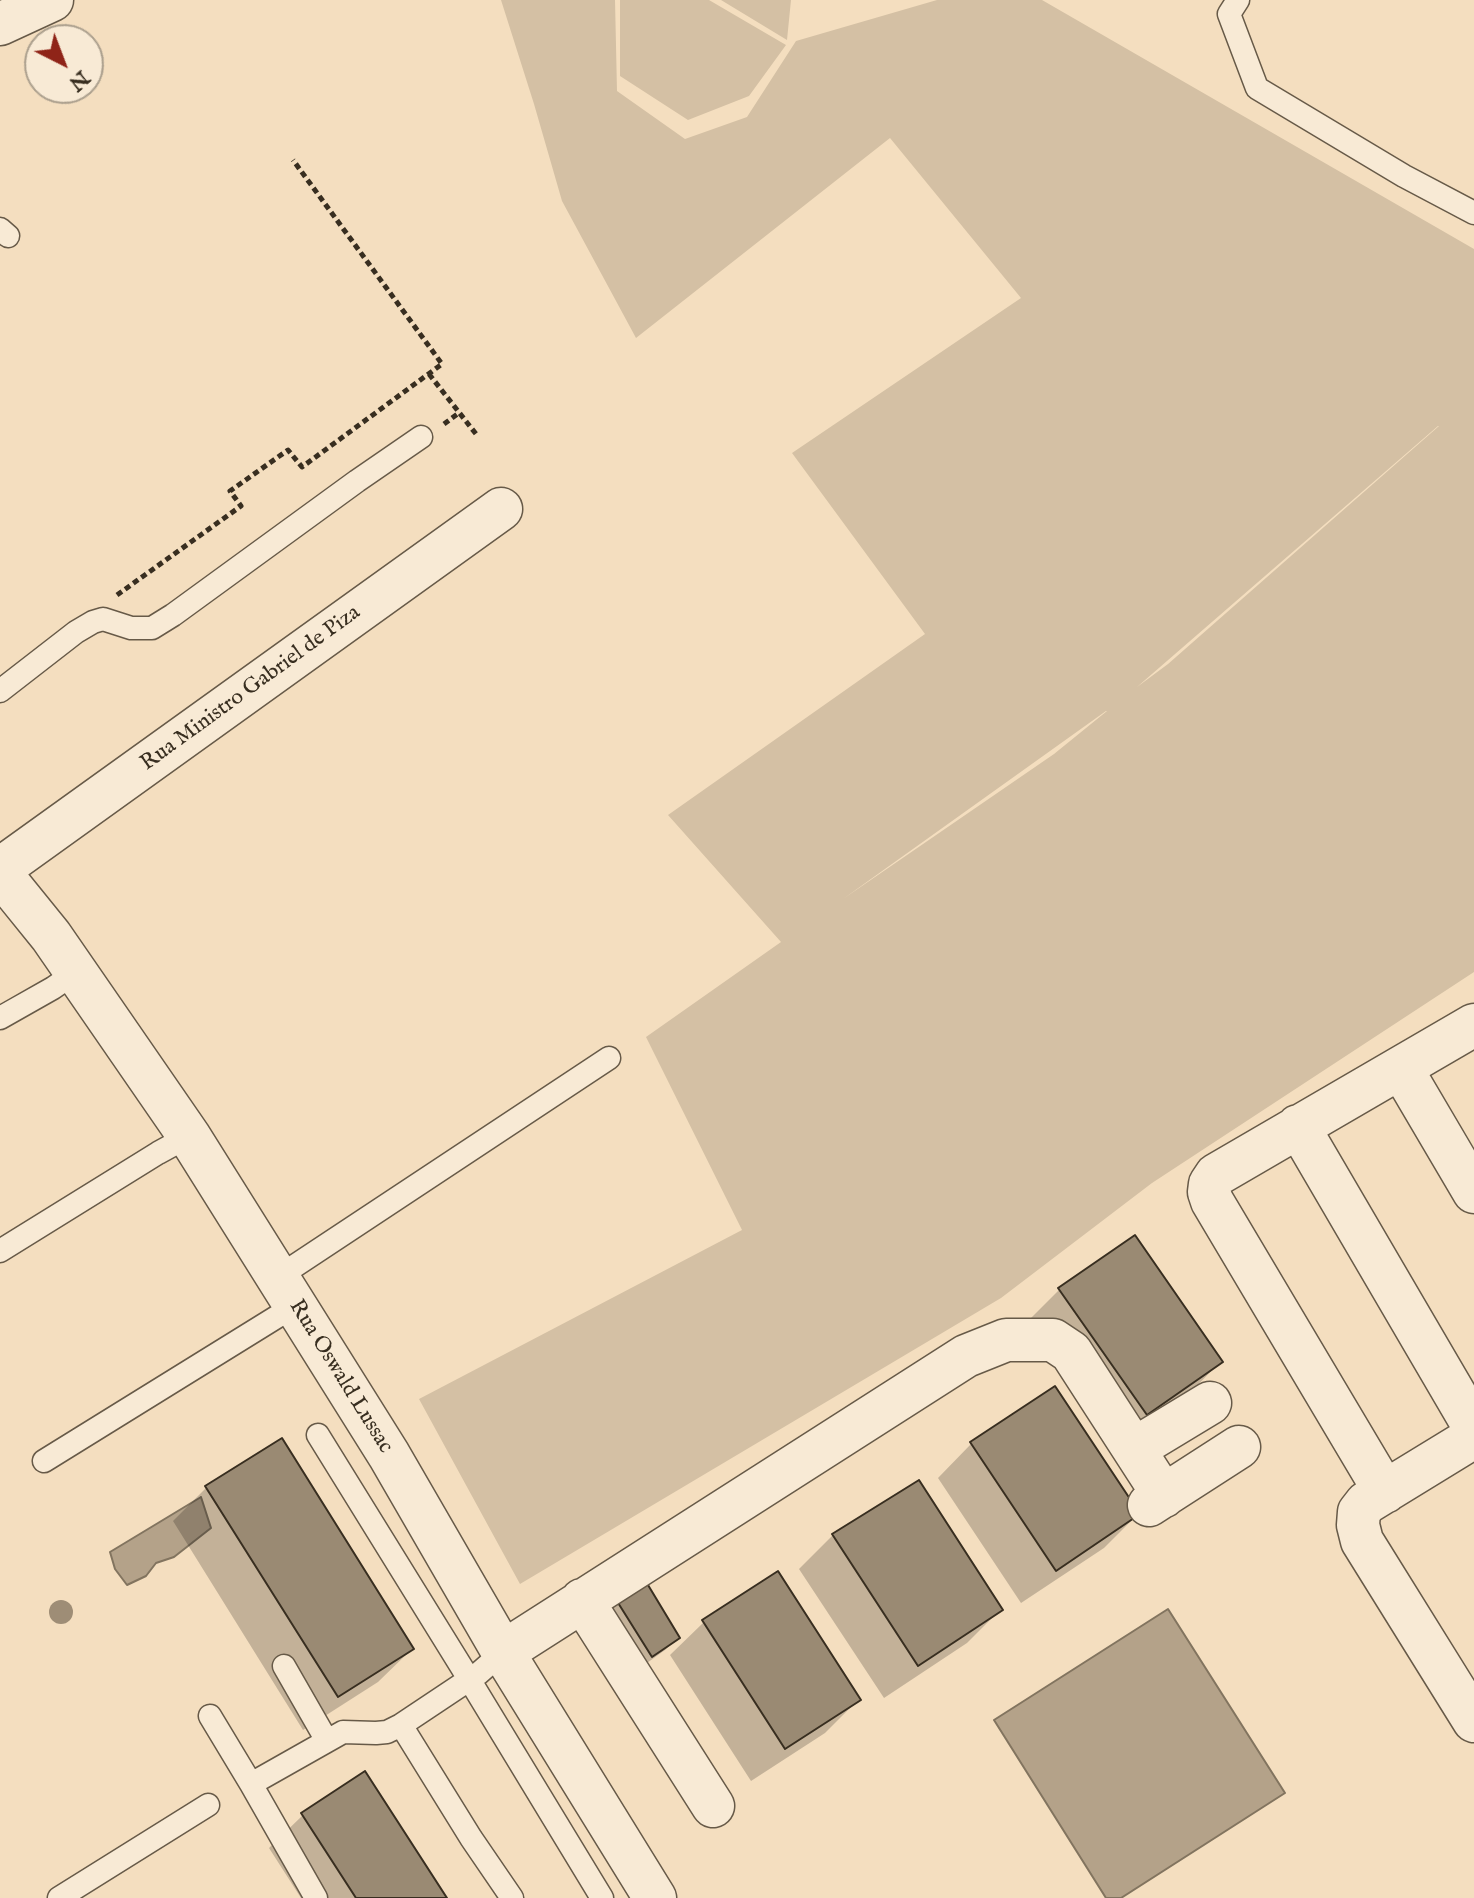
<!DOCTYPE html>
<style>
body{margin:0}
#map{position:relative;width:1474px;height:1898px;overflow:hidden;background:#f4debf;font-family:"IM FELL English",serif}
canvas{display:block}
.north{position:absolute;left:24px;top:24px;width:80px;height:80px;box-sizing:border-box;background:#f8ead5;border:2px solid #ab9f8d;border-radius:50%;rotate:138deg;font-size:22px;font-weight:700;line-height:32px;text-align:center;color:#382e20}
.north::after{content:'';display:block;margin:auto;width:28px;height:36px;background:#8f2418;clip-path:polygon(50% 0,100% 100%,50% 72%,0 100%)}
</style>
<div id="map">
<canvas width="1474" height="1898"></canvas>
<div class="north">N</div>
</div>
<script>
const c = document.querySelector('canvas').getContext('2d');
c.lineJoin = 'round';
function fill(path, color) {
  c.fillStyle = color;
  c.fill(path, 'evenodd');
}
function toPath(rows) {
  const path = new Path2D();
  for (const r of rows) {
    path.moveTo(r[0], r[1]);
    for (let i = 2; i < r.length; i += 2) path.lineTo(r[i], r[i + 1]);
  }
  return path;
}
function stroke(path, color, width, dash) {
  c.strokeStyle = color;
  c.lineWidth = width;
  c.lineCap = dash ? 'butt' : 'round';
  c.setLineDash(dash || []);
  c.stroke(path);
}
function write(font, color, halo, rows, align = 'center') {
  c.font = font + ' "IM FELL English",serif';
  c.lineWidth = 7;
  c.setLineDash([]);
  c.textBaseline = 'middle';
  c.strokeStyle = halo;
  c.fillStyle = color;
  for (const [text, x, y, turn = 0] of rows) {
    c.save();
    c.translate(x, y);
    c.rotate((+turn || 0) * Math.PI / 180);
    c.textAlign = isNaN(turn) ? turn : align;
    if (halo) c.strokeText(text, 0, 0);
    c.fillText(text, 0, 0);
    c.restore();
  }
}
fill(toPath([
 [501,0,615,0,617,91,685,139,747,117,796,41,937,0,1042,0,1474,249,1474,972,1152,1183,1001,1298,520,1584,419,1399,742,1230,646,1037,781,942,668,815,925,634,792,453,1021,298,890,138,636,338,562,201,534,104],
 [1439,426,1168,664,1137,687,1438,426],
 [1107,711,1054,754,843,899,1106,711],
 [620,0,709,0,786,45,749,96,688,120,620,76],
 [721,0,791,0,787,40]
]), '#d4c0a4');
const water = toPath([
 [201,1497,211,1528,174,1557,156,1563,146,1576,127,1585,115,1569,110,1552,201,1497],
 [1168,1609,1285,1793,1121,1898,1106,1898,994,1720,1168,1609]
]);
fill(water, '#b4a289');
stroke(water, '#82745f', 2);
fill(toPath([
 [1060,1289,1220,1362,1187,1396,1112,1447,1026,1323],
 [971,1444,1138,1514,1104,1548,1021,1603,938,1478],
 [918,1483,1001,1609,967,1643,884,1698,799,1569,833,1535],
 [206,1488,412,1649,378,1682,303,1730,173,1521],
 [616,1600,677,1638,665,1650,640,1668,604,1612],
 [704,1622,858,1700,825,1733,751,1781,670,1655],
 [303,1815,445,1898,301,1898,269,1848]
]), '#0003');
const building = toPath([
 [1135,1235,1223,1362,1147,1415,1058,1288,1135,1235],
 [1055,1386,1140,1514,1056,1571,970,1442,1055,1386],
 [282,1438,414,1649,338,1697,205,1486,282,1438],
 [919,1480,1003,1610,918,1666,832,1534,919,1480],
 [778,1571,861,1700,785,1749,702,1620,778,1571],
 [645,1580,680,1638,652,1657,615,1598,645,1580],
 [365,1771,447,1898,356,1898,301,1813,365,1771]
]);
fill(building, '#9a8a73');
stroke(building, '#382e20', 2);
const service = toPath([
 [1238,0,1229,14,1257,88,1404,176,1474,213],
 [0,229,8,236],
 [0,691,76,632,93,622,103,619,131,628,152,628,173,615,357,481,421,437],
 [0,1018,53,988,76,972],
 [0,1251,158,1153,189,1136],
 [278,1277,609,1058],
 [318,1435,469,1679,602,1898],
 [44,1461,296,1305],
 [284,1666,327,1741],
 [210,1716,251,1784,316,1898],
 [401,1725,471,1838,512,1898],
 [251,1784,343,1732,376,1733,387,1732,401,1725,479,1673,503,1652],
 [59,1898,208,1805]
]);
const minor = toPath([
 [0,24,52,0],
 [0,869,501,509],
 [0,873,51,936,189,1136,389,1455,503,1652,655,1898],
 [1401,1068,1474,1192],
 [1298,1126,1474,1427],
 [1474,1437,1366,1503,1359,1512,1358,1525,1362,1541,1474,1721],
 [1134,1449,1210,1403],
 [1385,1492,1212,1201,1209,1192,1210,1184,1216,1175,1474,1025],
 [1149,1505,1239,1447],
 [582,1600,713,1806],
 [503,1652,966,1356,1006,1340,1053,1340,1071,1352,1164,1496]
]);
stroke(service, '#675a48', 25);
stroke(minor, '#675a48', 45);
stroke(toPath([
 [429,374,476,434],
 [444,424,460,412],
 [117,595,241,506,230,491,288,450,302,467,442,364,293,160]
]), '#382e20', 5, [6, 4]);
stroke(service, '#f8ead5', 22);
stroke(minor, '#f8ead5', 42);
c.fillStyle = '#9e8d76';
for (const [x, y] of [
 [61,1612]
]) {
  c.beginPath();
  c.arc(x, y, 12, 0, 2 * Math.PI);
  c.fill();
}
write('22px', '#382e20', '#f8ead5', [
 ["Rua Ministro Gabriel de Piza",251,689,-36],
 ["Rua Oswald Lussac",340,1377,58]
]);
</script>
